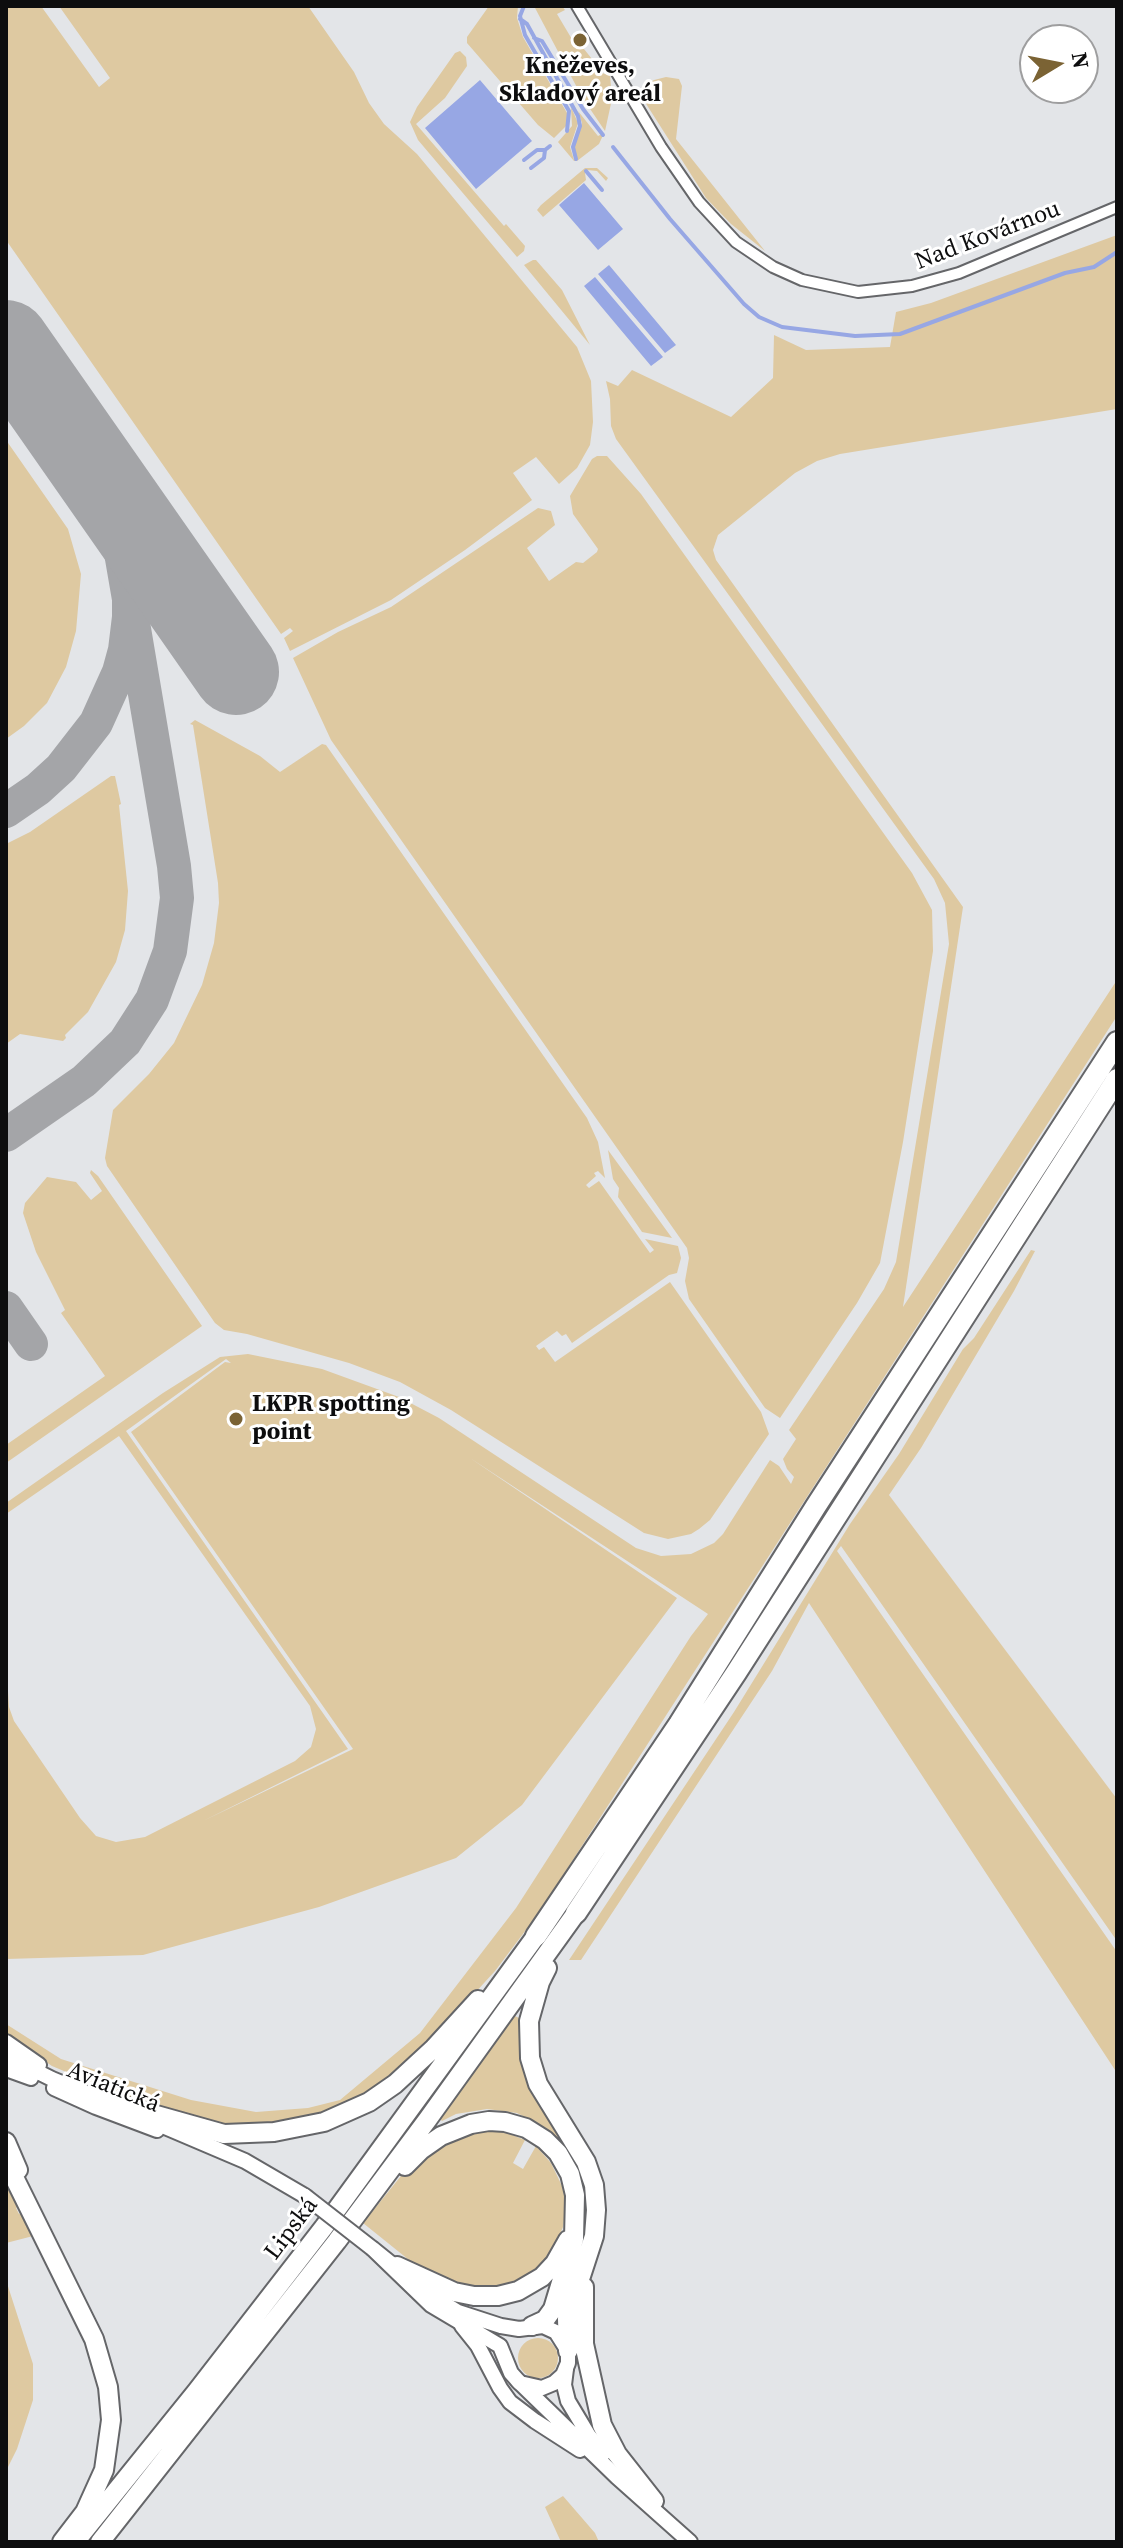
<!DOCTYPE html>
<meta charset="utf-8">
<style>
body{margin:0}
#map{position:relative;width:1123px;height:2548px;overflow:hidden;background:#e3e5e8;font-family:"Source Serif 4",serif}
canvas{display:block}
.frame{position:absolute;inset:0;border:8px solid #0d0d0e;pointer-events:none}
.north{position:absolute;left:1019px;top:24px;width:80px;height:80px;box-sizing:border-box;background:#fff;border:2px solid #9e9e9f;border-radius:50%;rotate:80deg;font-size:22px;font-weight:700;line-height:32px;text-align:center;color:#0d0d0e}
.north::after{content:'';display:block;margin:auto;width:28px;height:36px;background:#7b6334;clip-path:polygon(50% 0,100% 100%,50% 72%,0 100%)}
</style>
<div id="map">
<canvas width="1123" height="2548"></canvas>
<div class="frame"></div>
<div class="north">N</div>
</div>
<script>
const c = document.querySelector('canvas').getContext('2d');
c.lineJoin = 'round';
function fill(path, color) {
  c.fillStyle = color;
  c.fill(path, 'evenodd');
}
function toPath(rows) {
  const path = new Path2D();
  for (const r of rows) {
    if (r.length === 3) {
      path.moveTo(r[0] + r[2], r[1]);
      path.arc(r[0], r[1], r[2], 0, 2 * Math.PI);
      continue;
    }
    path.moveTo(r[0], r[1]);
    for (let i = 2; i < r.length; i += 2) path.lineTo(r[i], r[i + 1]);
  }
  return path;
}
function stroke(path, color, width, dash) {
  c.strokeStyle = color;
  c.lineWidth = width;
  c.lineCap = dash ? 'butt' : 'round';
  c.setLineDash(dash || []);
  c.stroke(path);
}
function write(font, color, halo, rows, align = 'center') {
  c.font = font + ' "Source Serif 4",serif';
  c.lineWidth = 6;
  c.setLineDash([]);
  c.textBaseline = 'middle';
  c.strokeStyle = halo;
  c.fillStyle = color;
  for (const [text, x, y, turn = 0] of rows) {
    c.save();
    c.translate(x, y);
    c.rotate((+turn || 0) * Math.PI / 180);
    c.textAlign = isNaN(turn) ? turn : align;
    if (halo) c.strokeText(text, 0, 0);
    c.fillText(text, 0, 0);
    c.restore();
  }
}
fill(toPath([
 [6,6,41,6,99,87,110,78,59,6,308,6,354,72,369,103,384,124,417,154,577,347,591,381,593,422,590,445,577,468,559,484,536,457,513,473,532,500,465,550,391,600,290,651,284,638,293,631,290,628,281,634,6,240],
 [489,6,518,6,517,18,523,37,567,113,567,125,554,138,538,125,467,43,467,37],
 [534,6,562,6,565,10,557,14,576,46,580,44,604,74,608,72,610,75,612,99,605,131,582,97],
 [460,51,466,57,467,66,445,98,416,124,504,226,506,224,525,246,524,251,517,257,418,140,410,122,417,107,455,53],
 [666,77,679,79,682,86,676,139,765,251,731,224,706,198,643,99,643,87,654,80],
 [571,107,578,123,570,147,574,160,577,158,574,148,582,123,578,111,598,136,604,133,599,144,577,161,574,161,558,142,572,126],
 [585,168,597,168,608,178,606,181,597,171,587,170,585,173,586,180,543,217,537,210,541,205],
 [1117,235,1117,409,840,454,817,461,795,473,718,535,713,550,716,560,963,907,903,1307,1117,980,1117,1016,538,1914,495,1971,421,2052,380,2088,318,2117,269,2125,228,2125,204,2121,116,2093,52,2066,6,2035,6,2024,61,2059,191,2100,256,2112,308,2108,340,2100,420,2033,516,1908,691,1636,708,1614,470,1458,677,1598,522,1805,456,1858,319,1907,143,1955,6,1959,6,1690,8,1691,9,1707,14,1721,80,1818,96,1836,116,1842,145,1837,295,1761,311,1747,316,1729,310,1706,119,1436,6,1514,6,1503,163,1393,220,1357,248,1354,322,1369,399,1397,439,1418,636,1548,661,1556,691,1554,714,1543,723,1534,770,1460,779,1466,791,1484,794,1477,787,1469,783,1459,796,1439,789,1430,884,1289,896,1262,949,944,945,903,934,879,616,439,611,426,610,399,606,381,618,386,632,370,731,417,773,378,774,335,806,350,890,347,896,312,931,303],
 [226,1359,231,1363,225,1362,131,1432,353,1749,203,1821,348,1749,126,1431],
 [533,260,536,260,562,290,590,345,524,265],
 [6,440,68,529,81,574,76,631,66,667,47,703,24,726,6,739],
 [597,456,607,456,641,494,912,873,932,910,933,951,903,1142,880,1263,857,1303,780,1418,765,1408,689,1299,685,1281,689,1258,687,1248,331,740,293,658,338,632,391,607,538,508,551,511,555,525,527,548,549,581,576,562,583,563,597,552,598,549,573,514,570,496,592,459],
 [195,720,260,756,280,772,322,744,326,745,587,1118,598,1142,605,1178,598,1171,594,1173,596,1176,586,1185,589,1188,599,1181,650,1253,654,1250,645,1239,678,1246,681,1258,677,1273,669,1275,572,1343,566,1334,562,1336,557,1331,536,1346,539,1350,544,1347,555,1362,670,1282,761,1412,769,1434,710,1520,699,1529,691,1534,668,1539,644,1533,451,1410,400,1382,349,1363,247,1334,224,1330,215,1323,107,1166,105,1158,113,1110,149,1074,174,1043,202,985,214,943,219,903,218,883,193,725,190,724],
 [111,776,115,776,121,804,119,805,128,891,125,930,116,962,88,1012,65,1035,66,1038,63,1041,20,1034,6,1044,6,844,30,832],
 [608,1150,672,1238,642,1232,618,1197,619,1188,613,1179],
 [91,1170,98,1176,202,1326,6,1463,6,1445,105,1376,61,1313,65,1310,36,1252,23,1213,25,1203,47,1177,76,1182,91,1200,102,1191,90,1173],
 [1031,1250,1035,1251,1014,1291,921,1448,889,1495,1117,1799,1117,1941,841,1546,837,1551,1117,1952,1117,2073,809,1603,772,1671,581,1960,569,1960,734,1712,850,1524,899,1454,963,1349,974,1338],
 [515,2016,521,2019,522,2053,568,2150,546,2128,517,2113,487,2109,456,2114,442,2121,440,2119],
 [497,2129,525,2140,513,2163,523,2169,536,2146,551,2163,562,2186,566,2205,563,2227,553,2251,538,2269,515,2283,497,2288,473,2288,456,2284,419,2268,363,2223,405,2171,448,2136],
 [6,2174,21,2204,16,2208,19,2214,25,2212,37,2235,6,2243],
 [6,2280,33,2364,33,2400,17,2449,6,2471],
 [538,2358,20],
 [563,2496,595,2533,599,2542,561,2542,545,2507]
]), '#dec9a1');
fill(toPath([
 [480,80,532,141,476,189,425,128],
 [584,183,623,229,598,250,559,205],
 [609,265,676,345,665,353,598,274],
 [595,277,663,357,651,366,584,286]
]), '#97a7e4');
stroke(toPath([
 [524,6,520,16,525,35,569,111,567,131],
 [520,19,527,24,578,116,580,126,573,147,576,159],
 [534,38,542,41,583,109,603,135],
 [613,147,670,219,744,304,759,317,782,327,855,336,900,334,1065,273,1094,267,1117,252],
 [524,160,537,150,545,150],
 [531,168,544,158,545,150,550,146],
 [586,171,602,190]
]), '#97a7e4', 4);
stroke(toPath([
 [6,811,38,789,61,768,96,723,119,672,125,650,129,617,129,599,118,535,107,500,86,460,27,376],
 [6,1135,84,1081,125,1042,152,1000,170,951,177,898,174,866,129,599],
 [6,1308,31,1344]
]), '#a4a5a8', 34);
stroke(toPath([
 [6,343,236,672]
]), '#a4a5a8', 86);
const minor = toPath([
 [577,6,661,147,699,202,736,242,773,267,802,280,858,292,912,286,959,273,1117,207]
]);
const tertiary = toPath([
 [462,2326,478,2346,500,2388,510,2402,535,2421,580,2450],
 [566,2369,564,2385,568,2401,589,2436,604,2453],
 [518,2381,617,2477,690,2542]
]);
const secondary = toPath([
 [6,2042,39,2065],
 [6,2056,52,2079,125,2109],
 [6,2069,31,2078],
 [54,2088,96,2107,157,2130],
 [151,2121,245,2161,305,2196],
 [373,2249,430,2295,458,2312,501,2326,519,2329,543,2326,556,2332,568,2351,568,2363,563,2375,554,2383,542,2388,520,2383,511,2373,500,2346,431,2305,373,2249]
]);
const trunk = toPath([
 [547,1968,540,1982,529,2021,530,2058,538,2084,586,2162,594,2185,596,2210,594,2236,567,2319,568,2351],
 [117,2104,224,2134,274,2132,324,2122,369,2102,395,2084,434,2048,478,2000],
 [6,2142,18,2170],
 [6,2161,94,2339,108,2387,111,2420,104,2470,85,2512,62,2542],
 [405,2166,421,2150,441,2136,471,2124,489,2121,505,2122,526,2128,545,2140,558,2153,570,2174,575,2195,574,2239,553,2309,545,2320,532,2326],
 [397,2266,454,2292,474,2296,498,2296,518,2291,542,2277,555,2263,568,2240],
 [584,2287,584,2344,602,2425,617,2454,654,2501],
 [75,2542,197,2391,324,2227,536,1936],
 [100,2542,337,2241,428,2119,576,1913]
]);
const motorway = toPath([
 [576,1913,736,1673,1117,1079],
 [536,1936,679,1724,816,1506,1117,1042]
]);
stroke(minor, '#656669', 14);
stroke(tertiary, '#656669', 18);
stroke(secondary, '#656669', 18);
stroke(trunk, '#656669', 22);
stroke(motorway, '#656669', 24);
stroke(minor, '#fff', 10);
stroke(tertiary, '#fff', 14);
stroke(secondary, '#fff', 14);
stroke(trunk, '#fff', 18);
stroke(motorway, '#fff', 20);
const secondaryBridge = toPath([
 [305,2196,373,2249]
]);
stroke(secondaryBridge, '#656669', 18, []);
stroke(secondaryBridge, '#fff', 14);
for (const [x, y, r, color] of [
 [580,40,8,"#7b6334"],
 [236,1419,8,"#7b6334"]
]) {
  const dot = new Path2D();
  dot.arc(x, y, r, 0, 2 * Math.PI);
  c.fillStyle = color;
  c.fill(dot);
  stroke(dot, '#fff', 3);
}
write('bold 24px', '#0d0d0e', '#fff', [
 ["Kněževes,",580,67],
 ["Skladový areál",580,95],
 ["LKPR spotting",252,1405,"left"],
 ["point",252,1433,"left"]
]);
write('24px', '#0d0d0e', '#fff', [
 ["Nad Kovárnou",988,236,-21],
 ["Aviatická",113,2088,22],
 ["Lipská",292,2229,-53]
]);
</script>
